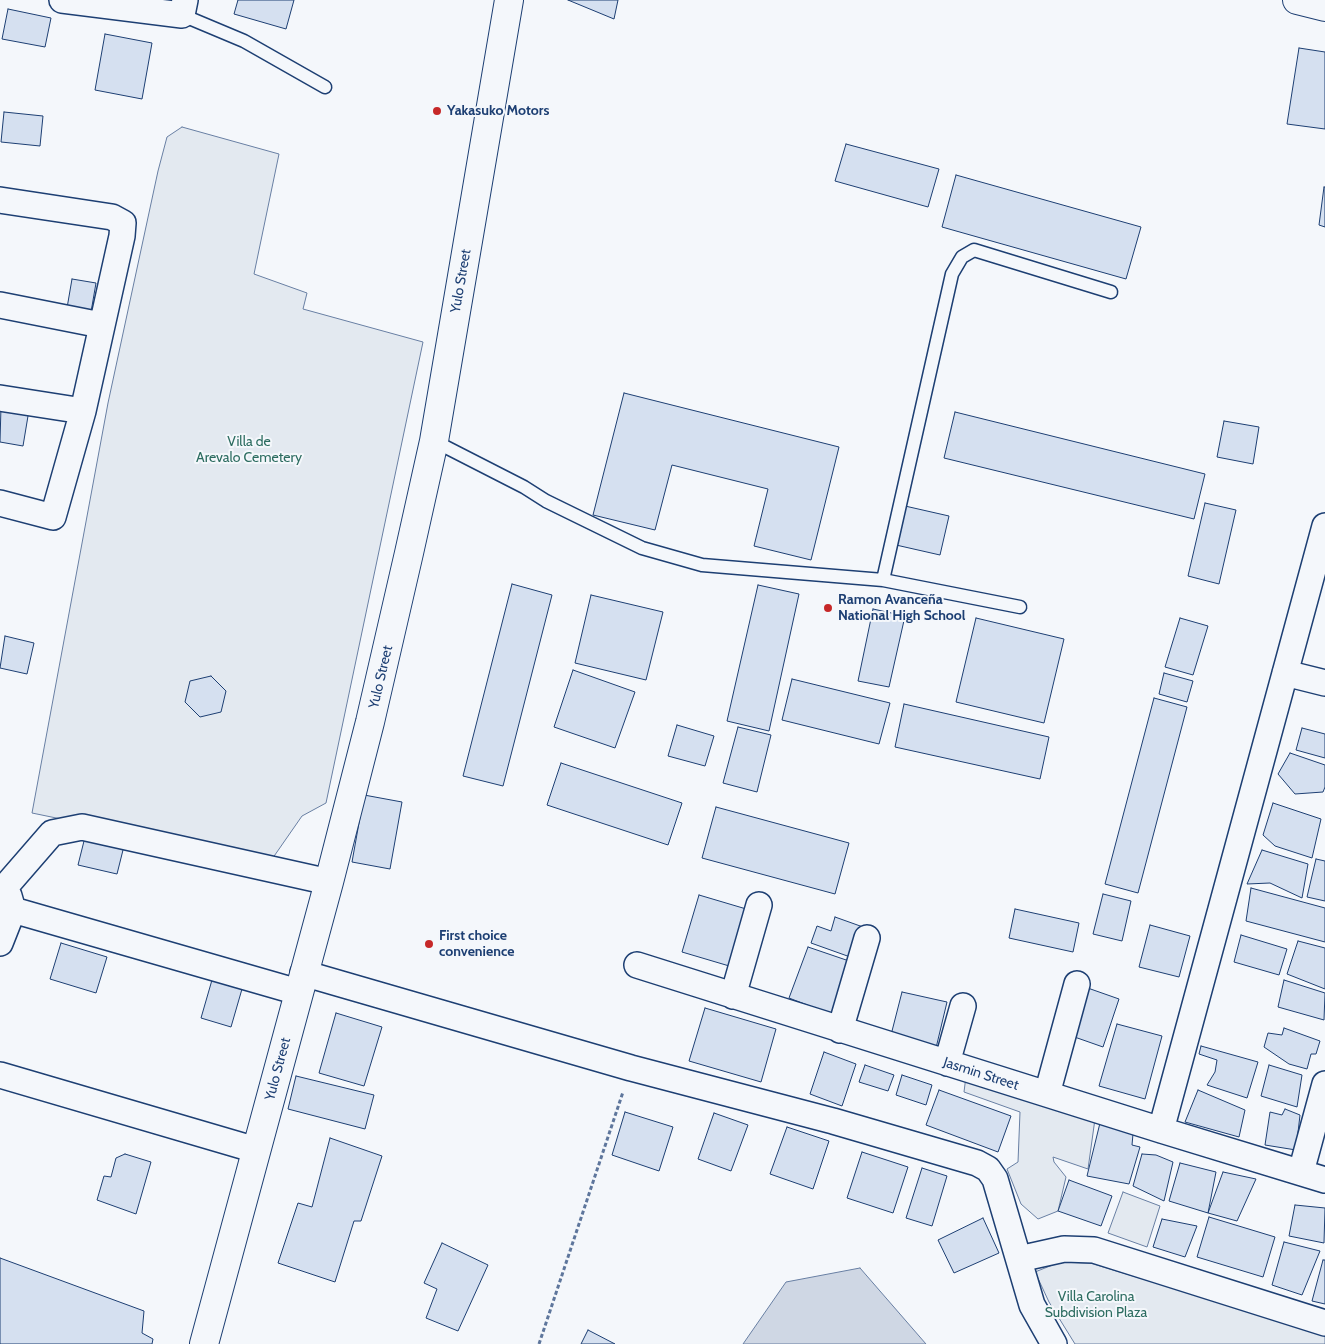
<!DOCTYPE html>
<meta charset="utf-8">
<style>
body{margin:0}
canvas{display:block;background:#f4f7fb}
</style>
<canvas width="1325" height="1344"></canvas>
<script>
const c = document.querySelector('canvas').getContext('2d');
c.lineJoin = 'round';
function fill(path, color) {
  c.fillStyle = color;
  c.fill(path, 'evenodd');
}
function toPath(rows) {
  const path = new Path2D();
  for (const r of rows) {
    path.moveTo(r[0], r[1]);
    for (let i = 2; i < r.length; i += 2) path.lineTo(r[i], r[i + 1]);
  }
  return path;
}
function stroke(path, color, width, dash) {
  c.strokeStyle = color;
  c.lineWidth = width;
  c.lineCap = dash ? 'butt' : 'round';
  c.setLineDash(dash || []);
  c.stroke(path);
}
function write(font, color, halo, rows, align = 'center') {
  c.font = font + ' Cabin,sans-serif';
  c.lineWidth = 4;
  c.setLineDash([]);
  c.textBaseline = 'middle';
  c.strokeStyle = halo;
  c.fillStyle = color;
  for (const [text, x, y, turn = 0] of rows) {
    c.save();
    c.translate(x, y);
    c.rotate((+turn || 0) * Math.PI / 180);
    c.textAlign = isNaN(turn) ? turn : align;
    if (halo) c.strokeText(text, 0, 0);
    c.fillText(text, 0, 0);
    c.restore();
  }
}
const green = toPath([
 [182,127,279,154,254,274,307,293,303,309,423,342,326,803,302,816,270,862,32,813,108,403,158,171,167,137,182,127],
 [966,1076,1095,1119,1088,1169,1053,1157,1054,1162,1066,1177,1058,1211,1038,1219,1021,1204,1007,1169,1018,1162,1020,1112,964,1092,966,1076],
 [1123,1192,1160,1206,1147,1247,1108,1233,1123,1192],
 [1060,1262,1090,1263,1325,1334,1325,1344,1075,1344,1049,1302,1035,1272,1060,1262]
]);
fill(green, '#e3e9f0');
stroke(green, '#687fa3', 1);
const water = toPath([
 [860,1268,926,1344,743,1344,786,1282,860,1268]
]);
fill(water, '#cfd7e4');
stroke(water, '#687fa3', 1);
const building = toPath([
 [238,0,294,0,286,29,234,14,238,0],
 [568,0,618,0,614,19,568,0],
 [8,9,51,18,45,47,2,39,8,9],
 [105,34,152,43,142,99,95,90,105,34],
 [1299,48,1325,52,1325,129,1287,124,1299,48],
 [4,112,43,116,40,146,1,142,4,112],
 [846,144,939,169,928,207,835,181,846,144],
 [956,175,1141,227,1126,279,942,227,956,175],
 [1324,187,1325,187,1325,227,1319,225,1324,187],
 [72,279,96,283,91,312,67,308,72,279],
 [624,393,839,447,811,560,754,546,768,489,672,465,655,530,593,515,624,393],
 [1,406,29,410,23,446,0,442,1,406],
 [955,412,1205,474,1194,519,944,458,955,412],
 [1224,421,1259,427,1253,464,1217,457,1224,421],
 [1205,503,1236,510,1219,584,1188,576,1205,503],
 [905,506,949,516,940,555,896,545,905,506],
 [512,584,552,595,503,786,463,776,512,584],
 [758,585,799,594,769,731,727,721,758,585],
 [591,595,663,612,646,680,575,663,591,595],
 [873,609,905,616,889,687,858,681,873,609],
 [976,618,1064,639,1044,723,956,702,976,618],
 [1180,618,1208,626,1193,675,1165,667,1180,618],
 [5,636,34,643,27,674,0,668,5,636],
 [573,670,635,692,615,748,554,727,573,670],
 [1164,673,1193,681,1187,702,1159,694,1164,673],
 [211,676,226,691,221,712,200,717,185,702,190,681,211,676],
 [792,679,890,703,879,744,782,720,792,679],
 [1154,698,1187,707,1138,893,1105,884,1154,698],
 [904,704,1049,737,1040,779,895,747,904,704],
 [677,725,714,736,705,766,668,756,677,725],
 [738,727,771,735,757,792,723,783,738,727],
 [1302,728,1325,734,1325,758,1296,750,1302,728],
 [1290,753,1325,765,1325,787,1323,792,1295,794,1278,774,1290,753],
 [561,763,682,803,668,845,547,805,561,763],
 [364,795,402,802,390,869,352,862,364,795],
 [1273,803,1321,819,1312,858,1275,846,1263,835,1273,803],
 [716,807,849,843,835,894,702,858,716,807],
 [86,833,125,842,117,874,78,865,86,833],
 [1262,850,1308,864,1302,898,1270,883,1247,884,1262,850],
 [1316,859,1325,861,1325,901,1307,897,1316,859],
 [1251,888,1325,908,1325,942,1246,921,1251,888],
 [1103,894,1131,901,1122,941,1093,934,1103,894],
 [699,895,753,911,736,968,682,952,699,895],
 [1015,909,1079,923,1073,952,1009,938,1015,909],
 [835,917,863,927,853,958,811,943,817,926,831,931,835,917],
 [1150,925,1190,936,1179,977,1139,967,1150,925],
 [1241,935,1287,949,1279,975,1234,962,1241,935],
 [1298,941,1325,948,1325,989,1287,974,1298,941],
 [61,943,107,957,96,993,50,979,61,943],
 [808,947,855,963,836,1016,789,998,808,947],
 [212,980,242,989,231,1027,201,1018,212,980],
 [1284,980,1325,993,1324,1020,1278,1007,1284,980],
 [1082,986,1119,999,1103,1047,1066,1034,1082,986],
 [902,992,947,1002,936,1048,891,1035,902,992],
 [705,1008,776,1029,761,1082,689,1061,705,1008],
 [336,1013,382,1027,364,1086,319,1073,336,1013],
 [1117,1024,1162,1036,1145,1099,1099,1086,1117,1024],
 [1284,1028,1320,1041,1316,1054,1311,1054,1307,1069,1289,1064,1264,1047,1268,1033,1282,1035,1284,1028],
 [1201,1046,1258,1062,1247,1098,1207,1085,1215,1072,1217,1060,1199,1054,1201,1046],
 [824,1052,856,1064,842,1106,810,1094,824,1052],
 [865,1065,894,1075,888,1091,859,1082,865,1065],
 [1269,1065,1302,1075,1297,1107,1261,1096,1269,1065],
 [902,1075,932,1085,926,1105,896,1095,902,1075],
 [296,1076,374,1095,365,1129,288,1109,296,1076],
 [939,1090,1011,1116,998,1152,926,1125,939,1090],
 [1198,1090,1245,1110,1239,1137,1185,1122,1198,1090],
 [1285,1109,1300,1115,1296,1150,1265,1145,1270,1112,1282,1115,1285,1109],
 [625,1112,673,1127,659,1171,612,1155,625,1112],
 [714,1113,748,1125,731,1171,698,1159,714,1113],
 [1100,1123,1133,1134,1132,1145,1140,1147,1129,1184,1087,1176,1100,1123],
 [787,1127,829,1141,813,1189,770,1174,787,1127],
 [330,1138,382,1156,361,1221,354,1221,335,1282,278,1263,298,1203,312,1207,330,1138],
 [862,1152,908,1167,893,1213,847,1198,862,1152],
 [125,1154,151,1162,136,1214,97,1200,104,1176,111,1177,116,1158,125,1154],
 [1142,1154,1156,1155,1173,1162,1164,1201,1133,1186,1142,1154],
 [1180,1163,1216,1172,1208,1213,1169,1201,1180,1163],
 [922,1168,947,1176,932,1226,906,1218,922,1168],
 [1223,1172,1256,1179,1237,1221,1208,1213,1223,1172],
 [1069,1180,1112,1196,1101,1226,1058,1211,1069,1180],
 [1295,1205,1325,1208,1324,1243,1289,1236,1295,1205],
 [1209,1217,1275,1237,1263,1277,1197,1257,1209,1217],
 [983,1218,999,1253,954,1273,938,1240,983,1218],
 [1162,1219,1197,1226,1185,1257,1153,1247,1162,1219],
 [1284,1242,1320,1251,1302,1295,1272,1285,1284,1242],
 [442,1243,488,1265,458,1331,426,1318,437,1289,424,1283,442,1243],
 [0,1258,144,1311,142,1333,153,1339,152,1344,0,1344,0,1258],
 [1323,1260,1325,1260,1325,1304,1312,1301,1323,1260],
 [588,1330,615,1344,581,1344,588,1330]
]);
fill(building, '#d5e0f0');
stroke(building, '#1d3f73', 1);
const lane = toPath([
 [182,15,244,41,325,87],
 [434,441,524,487,546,501,642,548,702,565,883,580,1020,607],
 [883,580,952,274,962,257,974,250,1111,292]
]);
const street = toPath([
 [62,0,182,15,185,0],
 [0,200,112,217,123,223,122,236,83,411,53,517,0,503],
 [0,305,101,325],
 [0,398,83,411],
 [1285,673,1325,683],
 [6,886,52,833,82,827,329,882],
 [13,910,298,992],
 [0,943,13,910,9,896],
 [637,965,1161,1130,1325,1180],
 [303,973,631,1068,833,1121,977,1163,988,1169,995,1179,1032,1305,1054,1344],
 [733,996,759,905],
 [840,1030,867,938],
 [947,1063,963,1006],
 [0,1075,256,1150],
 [1047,1094,1077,984],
 [1161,1130,1325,526],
 [1301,1172,1325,1084],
 [1019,1259,1064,1249,1094,1250,1325,1323]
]);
const secondary = toPath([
 [1297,0,1325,7],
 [204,1344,329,882,370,722,409,553,434,441,509,0]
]);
stroke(lane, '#1d3f73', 15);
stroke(street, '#1d3f73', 28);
stroke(secondary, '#1d3f73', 30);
stroke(toPath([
 [539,1344,623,1092]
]), '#5e769c', 3, [4, 2.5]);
stroke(lane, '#f4f7fb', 12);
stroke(street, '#f4f7fb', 25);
stroke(secondary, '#f4f7fb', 28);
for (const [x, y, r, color] of [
 [437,111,5,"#c62828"],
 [828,608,5,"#c62828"],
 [429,944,5,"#c62828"]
]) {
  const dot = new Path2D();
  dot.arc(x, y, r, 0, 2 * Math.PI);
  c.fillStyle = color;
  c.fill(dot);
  stroke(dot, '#f4f7fb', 2);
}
write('bold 14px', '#1d3f73', '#f4f7fb', [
 ["Yakasuko Motors",447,111],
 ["Ramon Avanceña",838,600],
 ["National High School",838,616],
 ["First choice",439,936],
 ["convenience",439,952]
], 'left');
write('14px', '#1d3f73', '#f4f7fb', [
 ["Yulo Street",461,281,-80],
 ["Yulo Street",381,677,-77],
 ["Yulo Street",278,1069,-75],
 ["Jasmin Street",981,1074,18]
]);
write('14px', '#2c6c60', '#f4f7fb', [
 ["Villa de",249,442],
 ["Arevalo Cemetery",249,458],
 ["Villa Carolina",1096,1297],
 ["Subdivision Plaza",1096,1313]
]);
</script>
